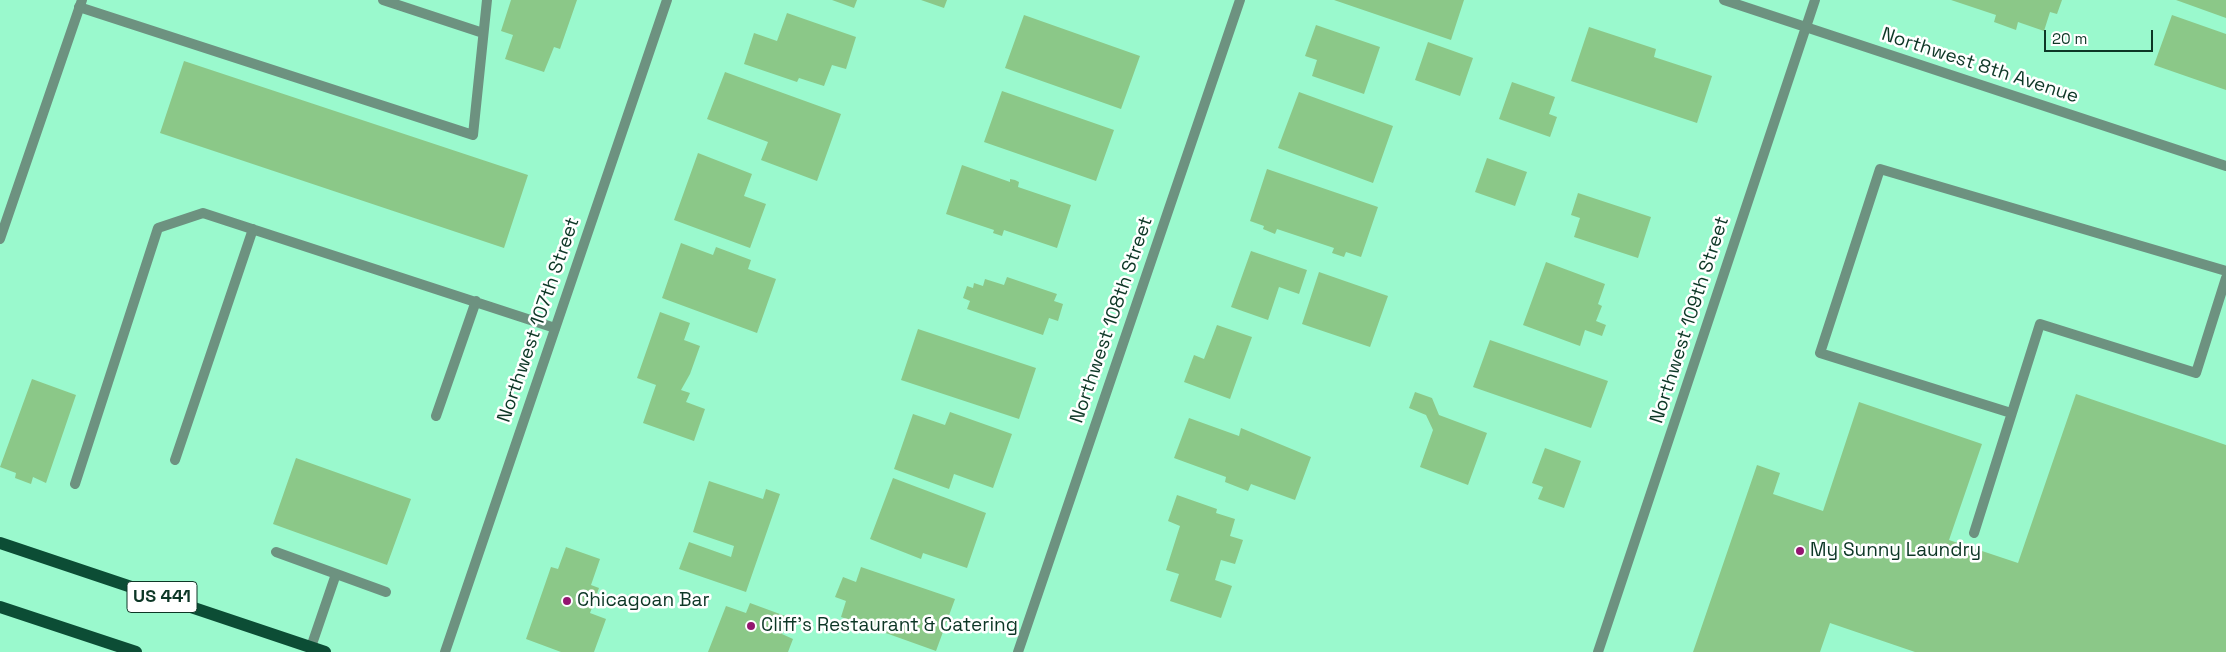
<!DOCTYPE html>
<style>
body{margin:0}
#map{position:relative;width:2226px;height:652px;overflow:hidden;background:#9af9cd;font-family:"Space Grotesk",sans-serif}
canvas{display:block}
.scale{position:absolute;left:2044px;top:30px;width:109px;height:22px;box-sizing:border-box;border:2px solid #0d3726;border-top:0;padding-left:6px;font-size:15px;line-height:18px;white-space:nowrap;color:#0d3726;-webkit-text-stroke:4px #fff;paint-order:stroke}
</style>
<div id="map">
<canvas width="2226" height="652"></canvas>
<div class="scale">20 m</div>
</div>
<script>
const c = document.querySelector('canvas').getContext('2d');
c.lineJoin = 'round';
function fill(path, color) {
  c.fillStyle = color;
  c.fill(path, 'evenodd');
}
function toPath(rows) {
  const path = new Path2D();
  for (const r of rows) {
    path.moveTo(r[0], r[1]);
    for (let i = 2; i < r.length; i += 2) path.lineTo(r[i], r[i + 1]);
  }
  return path;
}
function stroke(path, color, width, dash) {
  c.strokeStyle = color;
  c.lineWidth = width;
  c.lineCap = dash ? 'butt' : 'round';
  c.setLineDash(dash || []);
  c.stroke(path);
}
function write(font, color, halo, rows, align = 'center') {
  c.font = font + ' "Space Grotesk",sans-serif';
  c.lineWidth = 5;
  c.setLineDash([]);
  c.textBaseline = 'middle';
  c.strokeStyle = halo;
  c.fillStyle = color;
  for (const [text, x, y, turn = 0] of rows) {
    c.save();
    c.translate(x, y);
    c.rotate((+turn || 0) * Math.PI / 180);
    c.textAlign = isNaN(turn) ? turn : align;
    if (halo) c.strokeText(text, 0, 0);
    c.fillText(text, 0, 0);
    c.restore();
  }
}
fill(toPath([
 [511,0,577,0,560,49,554,47,544,72,505,59,513,35,501,31],
 [832,0,857,0,854,8],
 [921,0,947,0,944,8],
 [1334,0,1464,0,1451,40],
 [1951,0,2062,0,2057,14,2050,12,2044,31,2018,22,2016,30,1994,22,1996,15],
 [2176,0,2226,0,2226,18],
 [787,13,856,37,846,69,832,65,824,86,799,78,797,82,744,64,754,33,777,41],
 [1024,15,1140,56,1121,109,1005,68],
 [2172,15,2226,34,2226,90,2154,65],
 [1316,25,1380,47,1364,94,1312,76,1317,60,1305,56],
 [1589,27,1656,49,1654,57,1712,76,1697,123,1571,81],
 [1428,42,1473,58,1460,96,1415,80],
 [184,61,528,175,504,248,160,133],
 [725,72,841,114,817,181,761,160,768,142,707,119],
 [1512,82,1555,97,1549,114,1557,117,1550,137,1499,119],
 [1002,91,1114,130,1096,181,984,142],
 [1299,92,1393,126,1373,183,1278,148],
 [698,153,752,174,744,196,766,204,750,248,674,220],
 [1487,158,1527,172,1515,206,1475,192],
 [962,165,1010,182,1010,179,1015,180,1019,182,1018,187,1071,205,1057,248,1004,230,1002,236,993,233,994,230,946,214],
 [1267,169,1378,207,1361,257,1346,252,1344,257,1332,253,1334,248,1277,229,1275,234,1263,229,1264,226,1250,221],
 [1578,193,1651,217,1638,258,1574,237,1580,218,1571,215],
 [681,243,713,255,716,247,751,260,748,269,776,279,757,333,662,298],
 [1251,251,1307,270,1299,294,1279,287,1268,320,1231,307],
 [1546,262,1605,284,1598,304,1602,306,1596,321,1606,325,1602,336,1585,330,1580,346,1523,325],
 [1319,272,1388,296,1370,347,1302,324],
 [1007,277,1057,294,1054,301,1063,304,1058,321,1049,318,1043,335,967,309,970,301,963,298,967,286,973,288,974,283,983,286,985,279,1004,285],
 [660,312,690,323,684,340,700,346,690,374,681,390,690,393,686,402,705,409,694,441,643,423,656,385,637,378],
 [1217,325,1252,337,1230,399,1184,382,1194,355,1204,359],
 [918,329,1036,368,1019,419,901,380],
 [1490,340,1608,381,1591,428,1473,387],
 [32,379,76,395,46,483,33,477,31,484,15,478,16,473,0,467],
 [1415,392,1432,398,1439,415,1487,433,1468,485,1420,467,1433,430,1426,415,1409,408],
 [2076,394,2226,445,2226,652,1915,652,1830,623,1820,652,1693,652,1757,465,1780,473,1773,494,1823,511,1859,402,1982,444,1949,540,2018,563],
 [950,412,1012,434,993,488,954,474,949,489,894,469,913,414,945,425],
 [1189,418,1239,436,1241,428,1311,457,1295,500,1251,484,1248,491,1225,482,1226,477,1174,458],
 [1545,448,1581,461,1564,508,1538,499,1543,487,1532,483],
 [296,458,411,499,387,565,273,524],
 [893,478,986,513,967,568,923,553,921,559,870,539],
 [709,481,763,499,766,489,780,494,746,592,679,569,689,542,731,557,734,546,693,532],
 [1177,495,1217,509,1216,513,1235,519,1230,536,1243,540,1235,564,1221,560,1215,580,1232,586,1221,618,1170,601,1179,574,1166,570,1180,526,1168,521],
 [566,547,600,559,591,585,599,588,590,613,606,619,594,652,561,652,526,639,551,567,558,569],
 [861,567,955,599,936,651,841,617,846,601,835,597,843,577,856,582],
 [750,603,788,617,782,634,793,639,788,652,708,652,726,606,746,613]
]), '#8bc888');
stroke(toPath([
 [383,0,483,33],
 [79,7,473,135,487,0],
 [2011,413,1820,353,1880,169,2226,271],
 [436,416,476,301],
 [175,460,253,229],
 [75,484,158,228,203,213,555,328],
 [1974,533,2040,324,2196,373,2226,278],
 [276,552,386,592],
 [311,647,336,574]
]), '#6d9280', 10);
stroke(toPath([
 [1724,0,2226,166],
 [0,239,82,0],
 [445,652,667,0],
 [1018,652,1240,0],
 [1598,652,1815,0]
]), '#6d9280', 10);
stroke(toPath([
 [0,543,325,652],
 [0,607,136,652]
]), '#0c4d35', 12);
for (const [x, y, r, color] of [
 [1800,551,5,"#941670"],
 [567,601,5,"#941670"],
 [751,626,5,"#941670"]
]) {
  const dot = new Path2D();
  dot.arc(x, y, r, 0, 2 * Math.PI);
  c.fillStyle = color;
  c.fill(dot);
  stroke(dot, '#fff', 2);
}
for (const [x, y, w] of [
 [162,597,70]
]) {
  const box = new Path2D();
  box.roundRect(x - w / 2, y - 15.5, w, 31, 4);
  c.fillStyle = '#fff';
  c.fill(box);
  stroke(box, '#0d3726', 1);
}
write('bold 18px', '#0d3726', null, [
 ["US 441",162,597]
]);
write('19px', '#0d3726', '#fff', [
 ["Northwest 8th Avenue",1980,66,18],
 ["Northwest 107th Street",539,320,-71],
 ["Northwest 108th Street",1112,320,-71],
 ["Northwest 109th Street",1690,320,-72]
]);
write('19px', '#0d3726', '#fff', [
 ["My Sunny Laundry",1810,551],
 ["Chicagoan Bar",577,601],
 ["Cliff's Restaurant & Catering",761,626]
], 'left');
</script>
